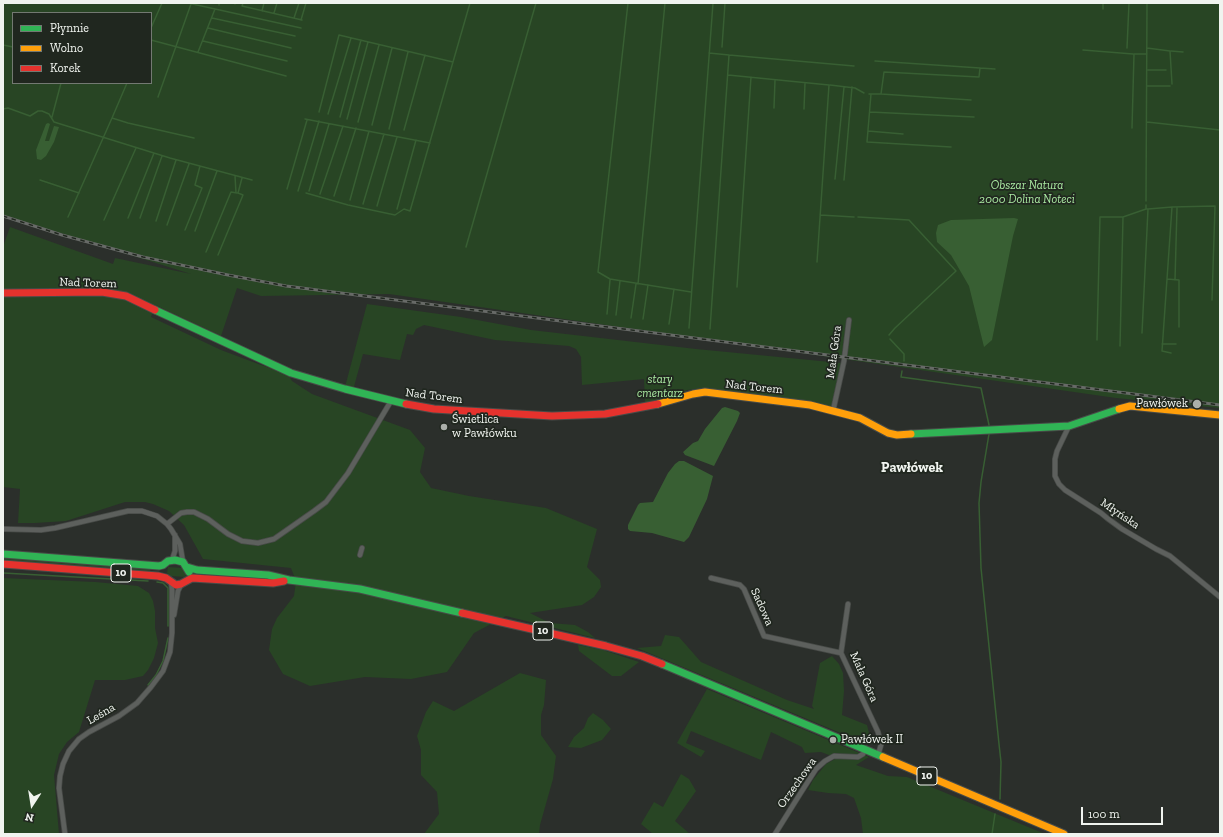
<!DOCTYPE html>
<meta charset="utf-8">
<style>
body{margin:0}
#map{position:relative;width:1223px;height:837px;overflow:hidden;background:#2b2f2b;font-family:"Zilla Slab",serif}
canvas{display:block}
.frame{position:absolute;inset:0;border:4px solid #f0f4ef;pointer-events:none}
.legend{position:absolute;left:12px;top:12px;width:140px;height:72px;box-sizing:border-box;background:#20271f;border:1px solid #737972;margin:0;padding:5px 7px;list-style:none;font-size:12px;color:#f0f4ef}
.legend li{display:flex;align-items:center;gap:8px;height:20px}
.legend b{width:20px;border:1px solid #737972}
.north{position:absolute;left:12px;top:785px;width:40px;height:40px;-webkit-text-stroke:3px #20271f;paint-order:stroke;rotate:192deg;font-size:11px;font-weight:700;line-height:16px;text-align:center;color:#f0f4ef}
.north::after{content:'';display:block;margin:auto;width:14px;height:18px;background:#f0f4ef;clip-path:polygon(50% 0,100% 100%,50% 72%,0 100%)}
.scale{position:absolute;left:1081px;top:807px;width:82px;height:18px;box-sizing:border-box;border:2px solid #f0f4ef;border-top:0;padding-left:5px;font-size:12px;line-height:14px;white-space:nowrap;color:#f0f4ef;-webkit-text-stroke:3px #20271f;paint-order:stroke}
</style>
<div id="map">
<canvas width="1223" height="837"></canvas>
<div class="frame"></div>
<ul class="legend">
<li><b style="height:5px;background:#30b455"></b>Płynnie</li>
<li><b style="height:5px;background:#ff9f0a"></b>Wolno</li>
<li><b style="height:5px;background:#e5322d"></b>Korek</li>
</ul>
<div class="north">N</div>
<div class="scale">100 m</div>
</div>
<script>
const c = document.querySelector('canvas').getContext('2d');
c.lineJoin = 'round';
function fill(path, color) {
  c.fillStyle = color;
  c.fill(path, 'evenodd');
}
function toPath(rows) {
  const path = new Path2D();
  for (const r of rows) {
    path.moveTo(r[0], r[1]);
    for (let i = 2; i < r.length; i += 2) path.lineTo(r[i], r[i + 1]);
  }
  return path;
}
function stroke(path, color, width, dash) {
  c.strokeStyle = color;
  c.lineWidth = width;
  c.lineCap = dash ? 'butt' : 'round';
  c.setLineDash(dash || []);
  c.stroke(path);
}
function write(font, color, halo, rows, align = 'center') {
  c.font = font + ' "Zilla Slab",serif';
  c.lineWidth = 3.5;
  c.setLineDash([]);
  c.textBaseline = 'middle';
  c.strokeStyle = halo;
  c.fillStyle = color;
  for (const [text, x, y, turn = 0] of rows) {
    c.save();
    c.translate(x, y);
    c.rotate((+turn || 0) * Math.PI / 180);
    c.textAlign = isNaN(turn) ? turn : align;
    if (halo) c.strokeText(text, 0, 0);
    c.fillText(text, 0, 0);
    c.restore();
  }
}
fill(toPath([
 [3,3,1220,3,1220,408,1116,398,389,294,261,296,237,288,221,336,155,305,151,317,221,350,261,365,287,373,292,381,312,394,410,430,425,448,420,472,431,488,469,496,546,508,597,529,587,567,600,580,601,587,594,597,582,605,530,613,550,623,575,625,588,632,595,638,506,616,474,633,447,672,411,679,365,677,310,686,283,674,269,650,272,629,277,618,294,596,296,581,291,568,203,559,184,525,169,511,153,504,145,502,125,502,66,521,35,523,18,523,20,489,3,487,3,247,10,227,113,264,115,258,191,274,3,215],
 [13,13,151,13,151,83,13,83],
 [367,304,461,317,531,330,696,349,841,363,831,409,706,388,687,390,680,394,661,401,645,404,644,379,582,385,581,357,576,349,569,346,495,340,424,325,416,329,413,335,407,334,400,360,363,354,353,390,345,387],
 [3,558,150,568,150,572,3,561],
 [168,567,183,568,186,575,185,577,171,576,167,573],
 [3,578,95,582,138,586,149,593,153,601,155,611,155,628,158,643,154,658,148,670,143,676,125,680,95,680,79,732,67,742,59,754,54,775,59,834,3,834],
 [665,635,679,637,701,662,787,700,814,709,812,706,820,663,832,656,839,664,843,673,844,691,842,715,867,725,869,733,867,744,637,648,661,646],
 [578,645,603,650,639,662,621,676,612,676,579,651],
 [520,673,546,680,544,705,541,715,541,735,556,756,553,779,540,825,539,834,424,834,439,814,437,792,421,775,421,750,417,736,426,712,433,701,454,711],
 [707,689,869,757,856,765,888,776,907,777,1045,834,863,834,861,818,854,798,846,794,828,793,808,790,813,780,826,764,837,758,821,752,805,753,802,747,771,732,761,760,691,731,686,743,705,751,701,757,677,743],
 [593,713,603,720,611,729,602,740,581,748,568,747,574,737,584,728,588,718],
 [681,774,689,779,696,791,675,821,690,834,653,834,641,824,654,802,663,807]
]), '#284524');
fill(toPath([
 [48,123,50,124,45,141,49,141,54,126,59,127,54,142,46,156,41,160,37,159,36,150,46,124],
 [1014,218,1018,219,1013,236,992,340,984,347,969,286,951,255,937,242,936,233,938,225,951,220],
 [725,407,738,411,740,413,737,421,714,466,685,455,683,452,693,443,698,441,705,429,722,408],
 [679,461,684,461,713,476,707,499,689,537,684,542,652,533,630,531,628,529,628,525,638,505,640,503,653,502,668,473,675,464]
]), '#385f33');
stroke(toPath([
 [188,3,301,28],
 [243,3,242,6,302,20],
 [628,3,598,272,610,279,691,292],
 [235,4,235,3],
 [219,5,219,3],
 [1103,9,1103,3],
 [262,11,264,3],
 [274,13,277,3],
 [212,18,295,36],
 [294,18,299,3],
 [301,20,306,3],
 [151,28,162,3],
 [208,28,291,48],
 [151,40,286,76],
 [203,41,287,61],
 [3,45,13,47],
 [722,47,725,3],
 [1127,48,1129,3],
 [1147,48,1170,51,1172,84],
 [1083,50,1133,54],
 [1171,51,1183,52],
 [198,52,215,9],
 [709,53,729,55,710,329],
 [729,55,854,66],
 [875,61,995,69],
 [1148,70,1166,70],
 [728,75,829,85,817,262],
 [830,85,855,88,864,93],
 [1147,86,1170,86],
 [869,94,881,94,884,72,979,77,980,68],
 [871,94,867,142,951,147],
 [881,94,971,100],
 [158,97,191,4],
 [774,108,775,80],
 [3,109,8,108,30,116,38,111,42,111,49,114,54,122,170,158,252,180],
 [804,109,805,83],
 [319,112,339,35,453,62],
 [870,112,974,117],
 [328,114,351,38],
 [52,117,61,83],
 [340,117,361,40],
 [112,118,127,83],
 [305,119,430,143],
 [347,119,368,42],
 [358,122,379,45],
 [1147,122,1220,130],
 [372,125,392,48],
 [1132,128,1134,54,1147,54],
 [389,129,408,52],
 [404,130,425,55],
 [868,131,903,134],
 [235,176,236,193],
 [835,179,844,87],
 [40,180,79,193],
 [844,180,852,87],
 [287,189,307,120],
 [298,191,319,121],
 [309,191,329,124],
 [306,193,348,205,395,215,404,209,410,211,470,3],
 [320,194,343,126],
 [334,196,356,128],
 [350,200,369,131],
 [1146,201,1147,3],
 [363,204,384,134],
 [377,206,397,137],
 [1172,207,1215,206,1212,300],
 [397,209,416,140],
 [1148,209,1172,207,1162,351,1171,353],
 [820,215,854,217],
 [68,217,112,118,128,123,194,138],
 [858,217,909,220,956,271,895,328,889,335],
 [128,218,154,153],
 [140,218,162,156],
 [104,220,136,148],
 [156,221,176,160],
 [167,225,189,164],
 [185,230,202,188,195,185,200,166],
 [195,231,217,171],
 [466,247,536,3],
 [206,252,231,192,237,193],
 [218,255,243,195,238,193,242,178],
 [1167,279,1179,280,1179,327],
 [1175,280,1177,208],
 [638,284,665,3],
 [737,287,751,77],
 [607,314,610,280],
 [616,315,620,281],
 [631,318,636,284],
 [643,319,648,285],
 [669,324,674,289],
 [689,328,713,3],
 [1142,333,1148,209,1146,209,1146,205],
 [890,339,904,354,904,361],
 [1097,340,1100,217,1123,217],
 [1162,344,1176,344],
 [1120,346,1123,217,1146,209],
 [902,371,901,377,981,388,989,425],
 [989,434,981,482,979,503,981,568,999,744,1001,762,1000,799],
 [3,573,148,581],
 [157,582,163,583,168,588,168,626],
 [148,685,156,675,163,661,168,638],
 [992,834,995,814]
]), '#385f33', 1.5);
const street = toPath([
 [833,411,844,361,849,320],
 [1069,426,1057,451,1055,459,1055,476,1059,484,1065,490,1101,513,1107,518,1122,529,1156,549,1170,556,1220,597],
 [167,524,181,513,187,512,194,512,208,519,228,534,242,541,258,543,274,539,314,511,326,502,348,473,391,401],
 [3,529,41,530,55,528,128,511,142,511,157,516,167,524,171,529,180,544,183,562],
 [360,555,362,548],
 [172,560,175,551,175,535],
 [711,578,740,585,744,589,764,636,841,653],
 [848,604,841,653,878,732,881,745,878,755],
 [174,615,178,591,181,585],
 [65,834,59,788,60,776,63,764,69,751,79,739,89,732,119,716,137,703,151,687,163,671,170,652,172,633,172,590,171,583],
 [775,834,800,794,816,769,825,761,834,756,858,757,863,754,865,750]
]);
const fast = toPath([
 [155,310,291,373,345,389,406,404],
 [911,434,1069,426,1119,409],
 [3,554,159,566,163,565,168,561,175,560,183,562,189,572],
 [187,567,197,570,268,575,289,580,360,589,462,613],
 [662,664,883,757]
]);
const slow = toPath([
 [658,404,693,394,705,392,810,405,860,418,888,433,897,435,911,434],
 [1119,409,1130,406,1220,415],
 [883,757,1064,834]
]);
const jam = toPath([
 [3,293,102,292,126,296,155,310],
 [406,404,434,409,552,416,605,414,658,404],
 [3,564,158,576,166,578,176,585,181,584,192,578,273,583,284,581],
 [462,613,606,646,642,656,662,664]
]);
stroke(street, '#484b48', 6);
stroke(fast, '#484b48', 9);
stroke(slow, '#484b48', 9);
stroke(jam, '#484b48', 9);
stroke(street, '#5d605d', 4.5);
stroke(fast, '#30b455', 7);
stroke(slow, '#ff9f0a', 7);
stroke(jam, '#e5322d', 7);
const rail = toPath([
 [3,216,62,235,143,257,228,275,286,286,1220,405]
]);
stroke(rail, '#676a67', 3);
stroke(rail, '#20271f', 1.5, [4.5]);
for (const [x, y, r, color] of [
 [1197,404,5,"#abafaa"],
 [444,427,4,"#abafaa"],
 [833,740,4,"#abafaa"]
]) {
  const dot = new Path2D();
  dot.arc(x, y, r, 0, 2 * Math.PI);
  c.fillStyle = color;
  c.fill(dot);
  stroke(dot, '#20271f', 1.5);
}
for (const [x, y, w] of [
 [121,573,20],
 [543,631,20],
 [927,776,20]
]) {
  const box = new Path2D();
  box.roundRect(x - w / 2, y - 9, w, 18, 3);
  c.fillStyle = '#20271f';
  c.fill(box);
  stroke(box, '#f0f4ef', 1);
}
write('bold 11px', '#f0f4ef', null, [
 ["10",121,573],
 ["10",543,631],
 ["10",927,776]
]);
write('italic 12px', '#abeba3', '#20271f', [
 ["Obszar Natura",1027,186],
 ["2000 Dolina Noteci",1027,200],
 ["stary",660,380],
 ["cmentarz",660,394]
]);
write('12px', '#f0f4ef', '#20271f', [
 ["Nad Torem",88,283,2],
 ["Mała Góra",834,352,-82],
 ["Nad Torem",754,387,6],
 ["Nad Torem",434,396,7],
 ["Młyńska",1120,514,34],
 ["Sadowa",762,607,66],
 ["Mała Góra",864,677,66],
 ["Leśna",101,714,-30],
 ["Orzechowa",797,783,-55]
]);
write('12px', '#f0f4ef', '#20271f', [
 ["Pawłówek",1188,404,"right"],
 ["Świetlica",452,420],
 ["w Pawłówku",452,434],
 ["Pawłówek II",841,740]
], 'left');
write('bold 14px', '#f0f4ef', '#20271f', [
 ["Pawłówek",912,468]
]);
</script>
